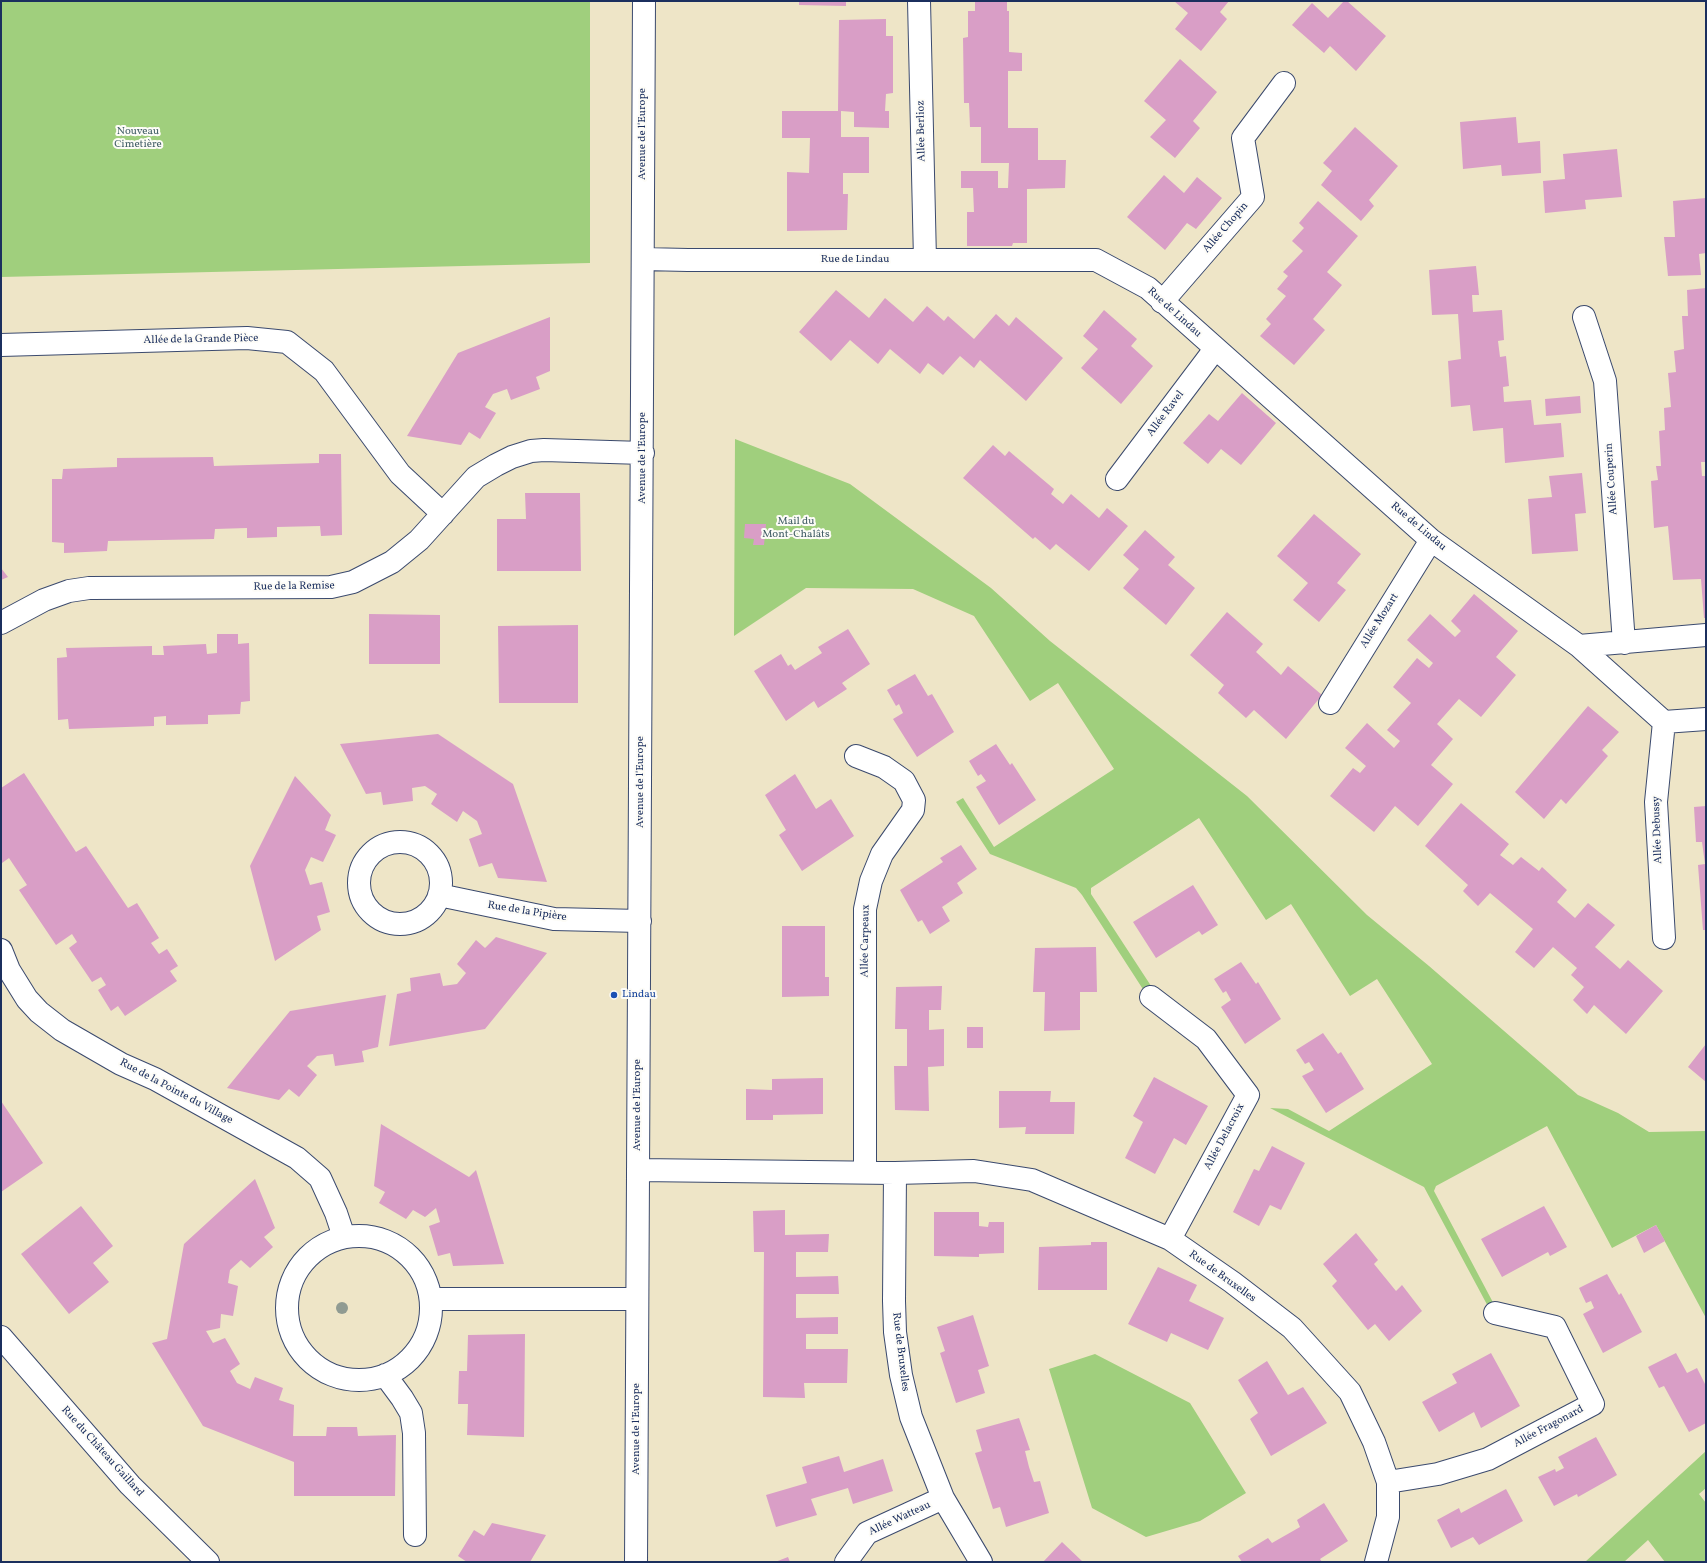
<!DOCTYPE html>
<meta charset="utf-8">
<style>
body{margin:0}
#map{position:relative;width:1707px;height:1563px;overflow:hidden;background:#eee5c7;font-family:Vollkorn,serif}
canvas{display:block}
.frame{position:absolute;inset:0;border:2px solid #1b2f5e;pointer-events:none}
</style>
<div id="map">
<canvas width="1707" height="1563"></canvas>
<div class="frame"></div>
</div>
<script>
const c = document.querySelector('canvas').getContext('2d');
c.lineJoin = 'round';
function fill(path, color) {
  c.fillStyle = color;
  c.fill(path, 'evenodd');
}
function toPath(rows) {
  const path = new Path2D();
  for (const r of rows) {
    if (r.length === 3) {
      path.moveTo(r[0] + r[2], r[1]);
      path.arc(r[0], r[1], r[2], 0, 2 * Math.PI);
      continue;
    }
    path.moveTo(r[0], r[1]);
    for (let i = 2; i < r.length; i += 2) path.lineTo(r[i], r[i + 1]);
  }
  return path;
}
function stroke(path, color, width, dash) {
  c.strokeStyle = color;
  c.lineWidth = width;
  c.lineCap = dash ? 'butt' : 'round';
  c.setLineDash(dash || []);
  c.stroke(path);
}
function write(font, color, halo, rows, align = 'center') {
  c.font = font + ' Vollkorn,serif';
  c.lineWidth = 4;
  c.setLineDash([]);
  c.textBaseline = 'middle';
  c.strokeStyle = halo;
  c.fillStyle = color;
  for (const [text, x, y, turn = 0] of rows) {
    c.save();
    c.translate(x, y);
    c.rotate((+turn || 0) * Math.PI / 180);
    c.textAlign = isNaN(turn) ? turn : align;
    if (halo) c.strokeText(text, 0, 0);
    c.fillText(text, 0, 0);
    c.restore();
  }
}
fill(toPath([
 [1,1,590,1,590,263,1,277],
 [735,439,850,484,991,588,1050,641,1247,796,1367,915,1429,966,1578,1095,1618,1113,1649,1132,1706,1131,1706,1318,1656,1225,1612,1248,1547,1126,1436,1186,1434,1191,1497,1310,1491,1312,1424,1187,1270,1108,1288,1109,1329,1131,1432,1064,1377,979,1350,996,1291,904,1266,920,1199,818,1091,888,1091,894,1155,992,1148,997,1082,895,1076,888,990,854,956,802,963,798,994,847,1114,769,1058,683,1030,701,974,616,913,589,806,588,734,636],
 [1095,1354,1190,1403,1246,1493,1200,1521,1146,1537,1092,1508,1049,1369],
 [1706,1451,1706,1488,1699,1494,1706,1503,1706,1562,1665,1562,1648,1540,1624,1562,1585,1562]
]), '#a0cf7d');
fill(toPath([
 [799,1,846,1,846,6,799,5],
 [975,1,1007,1,1007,11,1009,11,1009,52,1022,53,1022,71,1008,71,1008,128,1038,128,1038,160,1066,160,1065,188,1027,189,1027,243,1013,243,1012,246,967,246,967,212,974,212,973,188,961,188,961,171,998,171,998,188,1008,188,1009,163,981,163,981,127,970,127,969,103,964,103,963,38,968,37,968,11,975,11],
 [1174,1,1229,1,1220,12,1227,19,1201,51,1175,29,1188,13],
 [1344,1,1347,1,1386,36,1356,71,1330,46,1324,53,1292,25,1312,3,1328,18],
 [886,19,886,36,893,36,893,93,886,94,885,111,889,111,889,128,854,127,854,112,841,111,841,137,869,137,869,173,843,173,843,194,848,194,847,230,787,231,787,172,809,173,810,138,782,138,782,111,838,111,839,20],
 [1180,59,1217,92,1193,121,1200,128,1175,158,1150,137,1166,120,1144,101],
 [1516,117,1518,143,1540,141,1541,173,1502,176,1501,165,1463,169,1460,122],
 [1355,127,1398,166,1369,200,1374,206,1361,221,1321,185,1332,171,1323,163],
 [1617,149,1622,197,1585,200,1586,209,1545,213,1543,181,1565,179,1563,154],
 [1164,175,1184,193,1197,177,1222,198,1196,229,1187,223,1165,250,1127,217],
 [1706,198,1706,253,1699,254,1701,275,1668,276,1664,237,1675,237,1673,201],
 [1318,201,1358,236,1327,272,1342,285,1313,319,1325,330,1294,365,1260,336,1271,324,1266,319,1286,296,1277,289,1288,276,1283,272,1303,251,1292,241,1304,228,1299,223],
 [1476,266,1479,295,1472,295,1473,312,1502,310,1504,340,1498,341,1500,357,1506,356,1509,386,1503,387,1504,402,1531,400,1534,425,1561,423,1564,457,1505,463,1503,428,1473,431,1470,405,1451,407,1448,361,1461,359,1458,314,1432,315,1429,270],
 [1706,288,1706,462,1701,462,1702,476,1706,476,1706,618,1704,618,1701,579,1673,580,1668,526,1654,528,1651,481,1658,480,1656,466,1661,466,1659,431,1665,430,1664,408,1671,407,1668,373,1676,372,1674,351,1684,349,1682,316,1688,316,1687,290],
 [836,290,869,318,885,298,913,322,927,306,944,321,948,316,974,339,996,314,1009,326,1016,317,1063,358,1026,401,980,360,974,368,960,356,943,375,928,363,920,374,890,349,878,364,850,340,831,361,799,332],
 [1104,310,1137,339,1131,346,1153,366,1121,404,1081,368,1098,349,1083,336],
 [550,317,550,371,536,377,540,389,511,400,507,389,493,394,485,407,496,413,480,439,469,432,461,445,407,436,458,353],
 [1242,393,1276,423,1241,465,1221,449,1208,464,1183,443,1209,414,1218,421],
 [1580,396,1581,413,1546,416,1545,399],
 [993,445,1005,456,1009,451,1016,457,1054,489,1051,494,1063,504,1071,494,1099,518,1107,508,1128,526,1089,571,1056,544,1050,550,1035,537,1033,539,963,478],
 [319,454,341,454,342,535,321,536,320,526,277,527,277,537,247,538,247,528,215,529,214,539,108,541,107,551,64,553,64,543,52,542,52,479,62,479,63,469,117,467,117,458,213,457,214,466,319,463],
 [1582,473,1586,513,1575,514,1578,551,1532,554,1528,499,1552,497,1549,476],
 [525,493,580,493,581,571,497,571,497,519,526,519],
 [1314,514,1361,554,1337,583,1346,590,1319,622,1293,600,1308,583,1277,556],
 [745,524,766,524,764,545,753,545,754,539,744,538],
 [1145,530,1175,557,1168,565,1195,588,1166,625,1123,588,1139,569,1123,555],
 [1,568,8,577,1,580],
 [1474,594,1518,631,1496,657,1516,675,1481,717,1459,699,1437,724,1453,739,1431,765,1453,784,1418,826,1395,806,1374,832,1330,796,1353,768,1360,773,1366,766,1345,748,1367,723,1394,748,1400,741,1387,730,1411,703,1393,687,1417,658,1429,668,1433,663,1407,640,1430,614,1455,637,1461,631,1451,621],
 [1227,612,1263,644,1256,652,1281,675,1288,666,1322,695,1286,739,1254,710,1246,718,1218,693,1224,685,1190,655],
 [369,614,440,615,440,664,369,664],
 [578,625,578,703,499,703,498,626],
 [848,629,870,664,842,683,847,689,818,708,814,701,786,721,754,671,781,654,788,666,791,664,795,670,822,653,818,647],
 [217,634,238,634,238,644,249,643,250,701,241,702,240,714,208,715,208,724,166,725,166,716,154,717,154,726,69,729,68,719,58,720,57,658,67,657,66,648,152,646,152,655,164,655,163,646,206,644,207,654,217,653],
 [915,674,928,696,932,694,954,732,917,757,893,719,903,713,899,704,896,706,887,690],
 [1588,706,1619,732,1602,750,1608,756,1566,804,1561,799,1544,819,1515,792],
 [438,734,513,784,547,882,498,878,492,863,479,867,469,839,482,834,477,821,463,811,457,822,431,804,437,794,425,786,412,788,413,801,383,805,381,792,366,794,340,744],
 [996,744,1010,765,1012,763,1036,800,999,825,976,787,986,781,981,774,978,776,969,761],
 [24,773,76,852,86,846,128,908,137,903,159,938,151,943,159,954,167,949,178,966,170,971,177,981,125,1016,118,1006,111,1011,98,990,106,985,101,977,92,982,69,948,77,942,72,934,56,945,19,890,27,885,9,858,2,863,1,861,1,788],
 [795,774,816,809,831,799,854,836,802,871,779,835,786,830,765,795],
 [295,776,331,815,325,830,336,835,323,862,311,857,305,870,310,885,322,882,330,912,317,916,321,930,275,961,250,866],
 [1461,803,1509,844,1500,855,1513,865,1521,857,1539,871,1542,867,1567,890,1557,902,1575,918,1588,903,1615,925,1595,947,1620,969,1628,960,1663,991,1626,1034,1594,1005,1587,1014,1573,1000,1584,987,1571,975,1577,968,1553,947,1534,968,1515,952,1533,929,1490,893,1478,906,1463,891,1468,885,1425,846],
 [1706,806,1706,930,1703,930,1698,865,1705,864,1702,842,1696,842,1694,807],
 [961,845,977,869,957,883,963,893,942,907,950,921,930,934,922,920,918,922,900,890,943,862,940,858],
 [1193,885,1218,925,1202,935,1199,931,1156,958,1133,922],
 [782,926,825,926,825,977,829,977,829,996,782,997],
 [496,937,547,953,485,1029,389,1046,397,994,411,991,410,978,440,973,443,986,457,984,466,973,457,964,476,940,485,948],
 [1096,947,1097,992,1080,992,1080,1030,1044,1031,1045,992,1033,992,1035,948],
 [1241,962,1256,984,1258,982,1281,1019,1245,1044,1221,1007,1231,1000,1226,991,1223,993,1214,979],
 [942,986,941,1010,929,1010,929,1030,944,1029,944,1066,928,1067,929,1111,895,1110,894,1066,907,1066,907,1029,895,1029,896,987],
 [386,995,378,1047,362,1051,364,1062,335,1066,333,1054,317,1056,307,1066,317,1075,299,1097,289,1089,279,1100,227,1088,290,1011],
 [967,1027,983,1027,983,1048,967,1048],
 [1323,1033,1338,1054,1341,1052,1364,1089,1326,1113,1302,1076,1314,1070,1309,1062,1305,1064,1296,1050],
 [1706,1044,1706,1082,1688,1067],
 [1154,1077,1208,1106,1186,1145,1174,1138,1155,1174,1125,1158,1143,1122,1133,1116],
 [823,1078,823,1114,773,1115,773,1120,746,1120,746,1089,772,1090,772,1079],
 [999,1091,1051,1091,1050,1102,1075,1102,1074,1134,1025,1134,1026,1127,999,1128],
 [1,1101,43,1163,1,1192],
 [381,1124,469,1177,476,1170,504,1264,453,1266,450,1253,438,1256,429,1226,440,1222,436,1208,425,1217,413,1210,406,1219,379,1203,385,1192,374,1186],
 [1272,1146,1305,1163,1281,1210,1270,1205,1259,1226,1233,1212,1254,1169,1259,1171],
 [255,1179,275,1228,264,1237,273,1247,250,1268,241,1260,230,1270,228,1283,238,1286,233,1316,221,1314,220,1328,206,1331,213,1343,225,1338,240,1364,230,1371,237,1383,250,1389,255,1377,283,1388,279,1400,294,1405,293,1436,326,1436,327,1427,357,1427,358,1436,396,1435,395,1496,294,1496,294,1462,203,1426,152,1343,167,1339,184,1244],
 [81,1206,113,1246,93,1263,109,1282,69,1314,21,1254],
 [1544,1206,1567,1247,1550,1256,1548,1252,1502,1277,1481,1239],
 [785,1210,785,1235,829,1234,828,1252,796,1252,796,1277,838,1276,839,1294,796,1294,796,1318,838,1317,838,1334,806,1334,806,1349,848,1349,847,1383,804,1383,805,1398,763,1397,764,1252,754,1252,753,1211],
 [934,1212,979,1212,979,1226,988,1227,989,1222,1004,1222,1004,1253,979,1254,979,1257,934,1256],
 [1656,1225,1665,1241,1644,1253,1636,1236],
 [1356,1233,1378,1260,1374,1264,1396,1291,1402,1285,1422,1311,1389,1341,1375,1324,1368,1330,1332,1286,1337,1281,1323,1264],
 [1091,1242,1107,1242,1107,1290,1038,1290,1039,1247,1091,1245],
 [1158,1267,1197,1285,1189,1301,1224,1318,1208,1350,1171,1333,1167,1342,1128,1324],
 [1607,1274,1619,1295,1621,1293,1642,1332,1603,1353,1583,1314,1594,1308,1591,1301,1586,1303,1579,1288],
 [973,1315,989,1366,978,1370,985,1393,956,1403,940,1353,945,1351,937,1327],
 [525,1334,524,1437,467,1435,468,1404,458,1404,459,1371,467,1371,468,1335],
 [1491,1353,1520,1406,1481,1428,1474,1412,1439,1432,1422,1402,1457,1383,1452,1374],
 [1676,1353,1687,1373,1697,1368,1706,1386,1706,1423,1689,1432,1664,1386,1659,1388,1648,1367],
 [1267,1361,1288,1395,1303,1387,1327,1423,1271,1456,1250,1419,1258,1413,1238,1380],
 [1019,1418,1030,1450,1025,1451,1029,1467,1034,1482,1040,1481,1049,1513,1006,1527,1000,1507,993,1509,975,1453,982,1451,976,1430],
 [1596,1437,1617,1475,1578,1497,1577,1494,1554,1506,1538,1477,1555,1469,1556,1472,1564,1468,1558,1457],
 [839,1456,844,1472,883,1459,893,1491,853,1504,848,1488,811,1499,817,1515,776,1527,766,1495,807,1483,802,1467],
 [1506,1489,1523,1521,1479,1545,1473,1537,1451,1548,1437,1520,1459,1508,1461,1513],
 [1324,1503,1348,1541,1320,1559,1322,1562,1242,1562,1238,1556,1268,1538,1272,1543,1300,1527,1297,1520],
 [492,1523,546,1535,530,1562,467,1562,458,1556,474,1530,484,1536],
 [1062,1542,1083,1562,1043,1562],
 [788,1557,790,1562,775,1562]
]), '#d99ec6');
const minor = toPath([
 [919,1,925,260],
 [643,259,688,260,1096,260,1148,288,1431,540,1579,646,1664,722,1706,719],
 [1162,302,1253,197,1243,138,1284,83],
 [1584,317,1605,381,1624,643],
 [1,345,247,338,287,342,324,371,400,474,443,514],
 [1117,479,1215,349],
 [1,623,44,600,69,591,89,588,331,587,353,582,392,562,419,540,476,477,496,465,512,457,531,451,544,450,643,453],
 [1579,646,1706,635],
 [1330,703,1431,540],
 [856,756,884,767,904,781,914,800,913,810,882,854,871,881,865,909,865,1172],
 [400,883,41],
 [439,895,554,919,640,921],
 [1664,938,1656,802,1664,722],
 [1,950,9,970,27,999,39,1012,62,1030,121,1064,155,1079,297,1158,320,1178,336,1213,344,1237],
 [1151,997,1206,1039,1248,1095,1170,1239],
 [638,1170,895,1173,974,1171,1032,1180,1170,1239,1232,1282,1292,1328,1350,1392,1374,1442,1388,1482,1388,1517,1376,1562],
 [895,1173,894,1301,895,1332,901,1375,911,1417,943,1498,981,1562],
 [359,1308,72],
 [431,1299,637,1299],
 [1,1337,130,1485,208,1562],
 [385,1375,402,1398,411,1413,414,1433,415,1535],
 [1388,1482,1438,1474,1488,1459,1593,1404,1555,1327,1495,1313],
 [636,1562,644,1],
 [846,1562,867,1533,943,1498]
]);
stroke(minor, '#3b4a6e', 24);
stroke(minor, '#fff', 22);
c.fillStyle = '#909b92';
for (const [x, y] of [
 [342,1308]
]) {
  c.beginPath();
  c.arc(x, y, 6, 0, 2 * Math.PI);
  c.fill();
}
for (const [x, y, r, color] of [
 [614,995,4,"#1a4fb4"]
]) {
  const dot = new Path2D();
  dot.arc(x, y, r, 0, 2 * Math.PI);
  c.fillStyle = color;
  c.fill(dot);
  stroke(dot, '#fdfcf7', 1.5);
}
write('11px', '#1b2f5e', '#fdfcf7', [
 ["Allée Berlioz",922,131,-91],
 ["Avenue de l'Europe",643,134,-90],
 ["Allée Chopin",1226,228,-49],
 ["Rue de Lindau",855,260],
 ["Rue de Lindau",1174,313,42],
 ["Allée de la Grande Pièce",201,340,-1],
 ["Allée Ravel",1166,414,-53],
 ["Avenue de l'Europe",643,458,-90],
 ["Allée Couperin",1612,479,-94],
 ["Rue de Lindau",1418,527,40],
 ["Rue de la Remise",294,587,-1],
 ["Allée Mozart",1380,621,-58],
 ["Avenue de l'Europe",641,782,-90],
 ["Allée Debussy",1658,830,-92],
 ["Rue de la Pipière",527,912,9],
 ["Allée Carpeaux",866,941,-89],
 ["Rue de la Pointe du Village",176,1092,28],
 ["Avenue de l'Europe",638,1105,-90],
 ["Allée Delacroix",1225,1137,-62],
 ["Rue de Bruxelles",1222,1277,36],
 ["Rue de Bruxelles",900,1352,83],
 ["Allée Fragonard",1549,1427,-28],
 ["Avenue de l'Europe",637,1429,-90],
 ["Rue du Château Gaillard",102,1452,48],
 ["Allée Watteau",900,1519,-25]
]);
write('11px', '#435f67', '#fdfcf7', [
 ["Nouveau",138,132],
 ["Cimetière",138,145],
 ["Mail du",796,522],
 ["Mont-Chalâts",796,535]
]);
write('11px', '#164399', '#fdfcf7', [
 ["Lindau",622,995]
], 'left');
</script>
